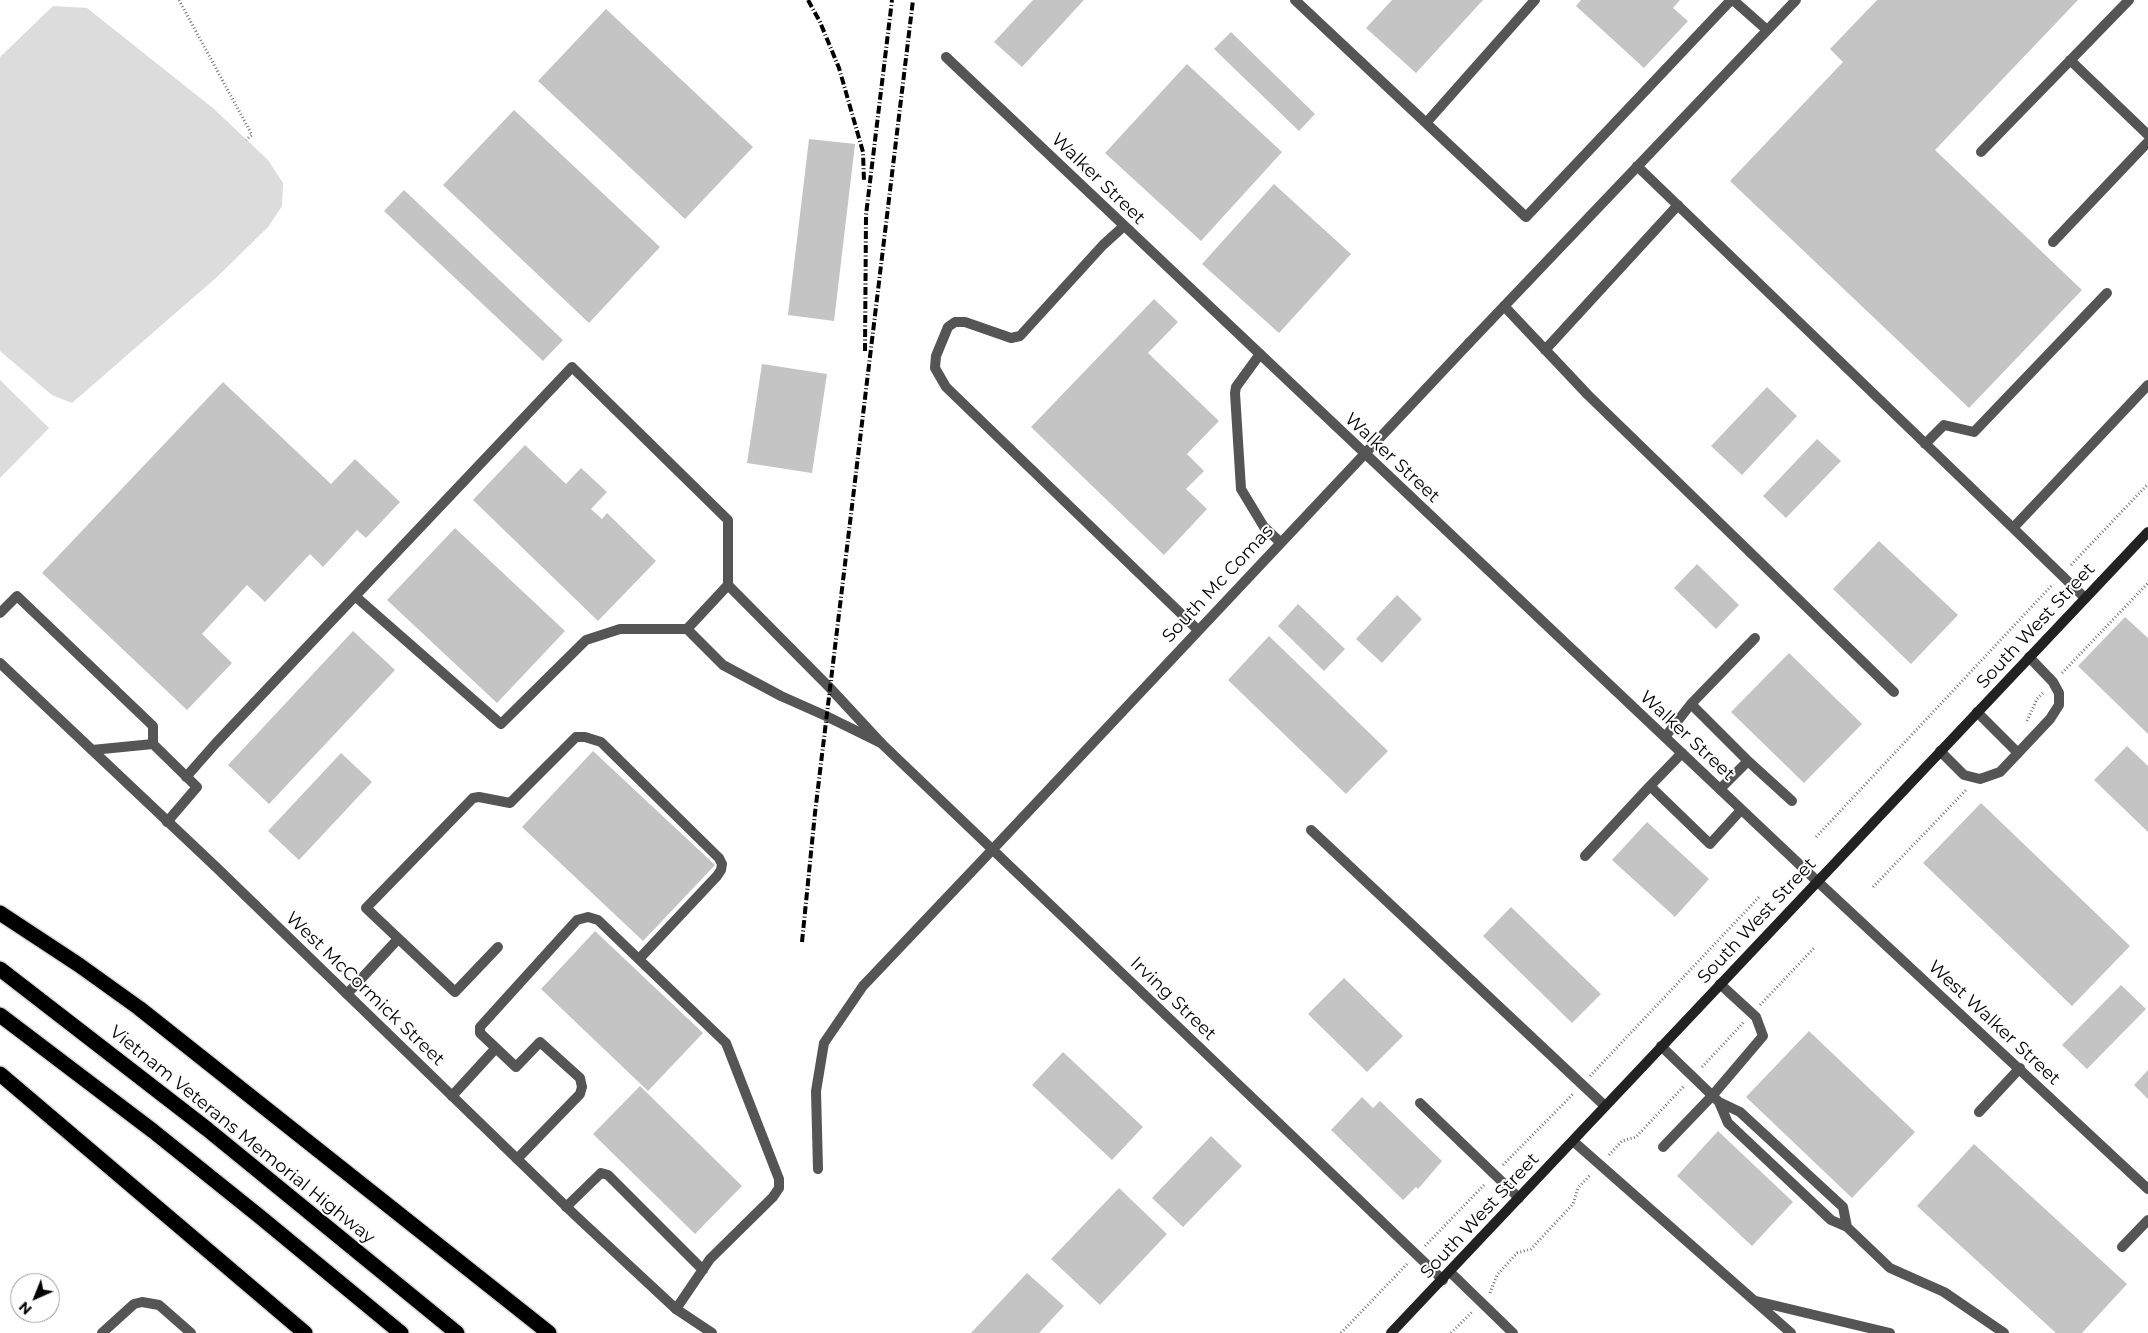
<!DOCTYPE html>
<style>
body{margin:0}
#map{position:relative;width:2148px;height:1333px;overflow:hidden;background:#fff;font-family:Montserrat,sans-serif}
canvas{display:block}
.north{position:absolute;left:10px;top:1273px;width:50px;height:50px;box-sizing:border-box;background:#fff;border:1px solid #999;border-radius:50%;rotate:224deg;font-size:14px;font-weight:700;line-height:20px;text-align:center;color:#000}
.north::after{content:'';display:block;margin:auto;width:18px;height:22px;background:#000;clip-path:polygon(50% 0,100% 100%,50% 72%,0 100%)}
</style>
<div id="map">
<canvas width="2148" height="1333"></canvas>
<div class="north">N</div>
</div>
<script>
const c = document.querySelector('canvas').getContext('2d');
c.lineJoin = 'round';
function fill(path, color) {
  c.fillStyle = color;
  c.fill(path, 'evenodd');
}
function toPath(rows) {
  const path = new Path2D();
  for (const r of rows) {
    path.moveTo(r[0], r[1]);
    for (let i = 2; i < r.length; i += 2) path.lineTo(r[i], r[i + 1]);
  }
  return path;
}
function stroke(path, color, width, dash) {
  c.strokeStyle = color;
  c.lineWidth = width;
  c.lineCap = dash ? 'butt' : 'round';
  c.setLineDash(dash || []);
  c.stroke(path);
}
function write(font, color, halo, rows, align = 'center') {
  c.font = font + ' Montserrat,sans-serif';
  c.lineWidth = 4;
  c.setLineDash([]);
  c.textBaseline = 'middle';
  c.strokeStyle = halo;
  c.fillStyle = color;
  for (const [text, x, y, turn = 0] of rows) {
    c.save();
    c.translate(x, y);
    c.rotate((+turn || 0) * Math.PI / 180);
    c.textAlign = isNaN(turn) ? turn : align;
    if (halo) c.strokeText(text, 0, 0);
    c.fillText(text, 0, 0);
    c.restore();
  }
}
fill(toPath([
 [53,6,87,8,214,109,268,160,283,183,282,206,268,227,217,277,72,403,52,395,0,351,0,57],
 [0,380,49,428,0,478]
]), '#dcdcdc');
fill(toPath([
 [1033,0,1084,0,1022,67,994,42],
 [1392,0,1483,0,1416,73,1366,28],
 [1581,0,1680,0,1673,8,1688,21,1644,68,1576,6],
 [1877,0,2078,0,1935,150,2082,290,1969,408,1730,181,1843,62,1830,49],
 [606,9,753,147,685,219,538,81],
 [1231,32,1315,114,1299,131,1214,49],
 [1187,64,1282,152,1201,241,1105,153],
 [514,110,660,247,589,323,443,185],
 [809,139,855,144,834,321,788,315],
 [1274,184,1351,254,1279,333,1202,264],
 [404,190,563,340,543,361,384,211],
 [1154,299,1178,322,1148,353,1219,421,1187,454,1204,471,1186,489,1207,509,1164,555,1031,427],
 [762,364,827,374,812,473,747,463],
 [223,382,331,484,355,459,400,502,366,538,357,530,323,567,310,554,265,602,247,585,202,634,232,663,187,710,42,573],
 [1767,387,1797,416,1742,475,1711,446],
 [1817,439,1841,461,1786,518,1763,496],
 [525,445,566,484,581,468,607,492,591,509,602,519,607,513,656,561,598,621,473,500],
 [455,528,565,631,497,703,387,600],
 [1879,541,1958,615,1911,664,1833,589],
 [1697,564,1739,605,1716,629,1674,588],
 [1397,595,1422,619,1382,663,1356,639],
 [1298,604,1345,649,1324,671,1278,626],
 [2125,617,2148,638,2148,734,2078,666],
 [353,631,395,670,269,804,228,765],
 [1269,636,1388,751,1346,794,1228,680],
 [1789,653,1862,724,1804,783,1731,712],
 [2127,746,2148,766,2148,832,2094,780],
 [593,751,715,865,643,941,522,827],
 [341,753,372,782,299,860,268,831],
 [1981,803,2130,946,2072,1006,1923,863],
 [1647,822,1709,879,1675,917,1612,860],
 [1511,907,1601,994,1572,1023,1483,936],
 [595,931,703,1033,648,1091,541,989],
 [1344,978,1403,1036,1367,1072,1308,1014],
 [2121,985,2146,1009,2087,1069,2062,1045],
 [1809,1031,1915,1132,1852,1198,1746,1097],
 [1063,1052,1143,1127,1112,1160,1032,1085],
 [2148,1070,2148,1099,2134,1085],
 [640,1086,742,1186,695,1234,593,1134],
 [1362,1097,1373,1108,1380,1101,1442,1161,1418,1189,1416,1187,1403,1200,1331,1130],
 [1718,1131,1793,1202,1752,1246,1677,1176],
 [1211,1136,1242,1166,1183,1227,1152,1198],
 [1974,1144,2127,1284,2082,1333,2056,1333,1917,1206],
 [1119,1188,1167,1234,1100,1305,1051,1259],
 [1027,1273,1064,1306,1039,1333,971,1333]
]), '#c4c4c4');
const motorway = toPath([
 [0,913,79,965,139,1008,549,1333],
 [0,969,207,1129,457,1333],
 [0,1015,153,1131,259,1216,401,1333],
 [0,1074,305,1333]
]);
stroke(motorway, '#dbdbdb', 18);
stroke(toPath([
 [179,0,252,135,246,140],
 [2071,565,2148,484],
 [2062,673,2148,583],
 [2027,721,2037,699,2044,692],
 [1816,837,2053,584],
 [1873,887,1967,789],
 [1760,1005,1815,947],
 [1702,1067,1744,1022],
 [1590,1076,1760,896],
 [1609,1155,1622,1141,1636,1137,1684,1086],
 [1503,1165,1574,1093],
 [1425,1246,1485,1184],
 [1490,1293,1497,1275,1517,1253,1531,1249,1573,1204,1578,1188,1591,1174],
 [1341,1333,1408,1263],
 [1451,1333,1472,1312]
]), '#777', 3, [1, 2.5]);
stroke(toPath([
 [1295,0,1426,123],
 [1535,0,1426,123,1526,217,1731,0],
 [1733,0,1767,30],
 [2070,60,2148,135],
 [1981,152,2129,0],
 [1637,166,2013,528],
 [1124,226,1103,245,1020,336,1011,338,965,322,955,322,948,327,936,356,935,368,946,387,1198,630],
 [2053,242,2148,142],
 [1504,306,1588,395,1894,692],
 [1469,343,1796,0],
 [1545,350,1678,205],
 [1260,354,1236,387,1235,393,1241,489,1264,527,1280,542],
 [1925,444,1944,425,1974,432,2107,293],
 [355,596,501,724,586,640,620,629,687,629],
 [2085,598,2013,528,2148,385],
 [0,613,17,596,153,726,153,744],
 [1755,638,1691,704,1748,761,1792,801],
 [1977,712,2018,753,2050,719,2059,705,2059,693,2053,682,2029,657],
 [1665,737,1691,704],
 [92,750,153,744,197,787,167,822],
 [1940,751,1964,775,1980,779,2000,772,2018,753],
 [1682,753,1650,786,1710,844,1741,810],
 [186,777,216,743,572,367,728,520,728,585,830,688,881,743,826,716,781,696,723,665,687,629,728,585],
 [1720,789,1748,761],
 [1311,830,1605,1106],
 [1585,856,1650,786],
 [498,947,455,992,366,908,473,798,479,797,510,803,576,737,585,737,601,742,719,858,722,864,721,870,717,876,639,959],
 [347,994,398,939],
 [1661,1046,1719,1102,1728,1123,1831,1220,1847,1227,1890,1268,1944,1292,2004,1333],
 [452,1096,496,1048],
 [1719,1102,1740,1112,1843,1207,1847,1227],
 [1420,1103,1519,1198],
 [1979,1112,2020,1068],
 [1573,1141,1791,1333],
 [1663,1147,1712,1096,1763,1036,1756,1017,1720,984],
 [517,1159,580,1094,582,1087,580,1078,540,1042,516,1067,480,1033,480,1027,577,920,588,917,598,920,726,1043,779,1179,779,1188,773,1197,710,1259,676,1309],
 [818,1169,816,1091,824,1043,863,986,993,849],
 [566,1207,601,1173,608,1175,703,1270],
 [2122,1247,2148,1220],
 [1450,1272,1513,1333],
 [1756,1301,1890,1333]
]), '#555', 10);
stroke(toPath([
 [946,57,1817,881,2148,1189],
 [0,663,217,868,577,1217,676,1309,712,1333],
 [881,743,1443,1280],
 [993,849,1469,343],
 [102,1333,134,1304,142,1302,159,1305,191,1333]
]), '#555', 10);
stroke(toPath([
 [1391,1333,2148,532]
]), '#222', 10);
stroke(motorway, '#000', 15);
stroke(toPath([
 [808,0,820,22,839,68,863,152,864,182],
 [865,351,866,215,892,0],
 [802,942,815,813,913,0]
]), '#000', 4, [8, 2.5, 1, 2.5]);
write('18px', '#000', '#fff', [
 ["Walker Street",1098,179,44],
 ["Walker Street",1392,458,43],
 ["South Mc Comas",1218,584,-47],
 ["South West Street",2036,626,-47],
 ["Walker Street",1687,736,43],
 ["South West Street",1757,921,-47],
 ["West McCormick Street",365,989,44],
 ["Irving Street",1173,999,44],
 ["West Walker Street",1994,1023,43],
 ["Vietnam Veterans Memorial Highway",242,1135,39],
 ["South West Street",1480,1216,-47]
]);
</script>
